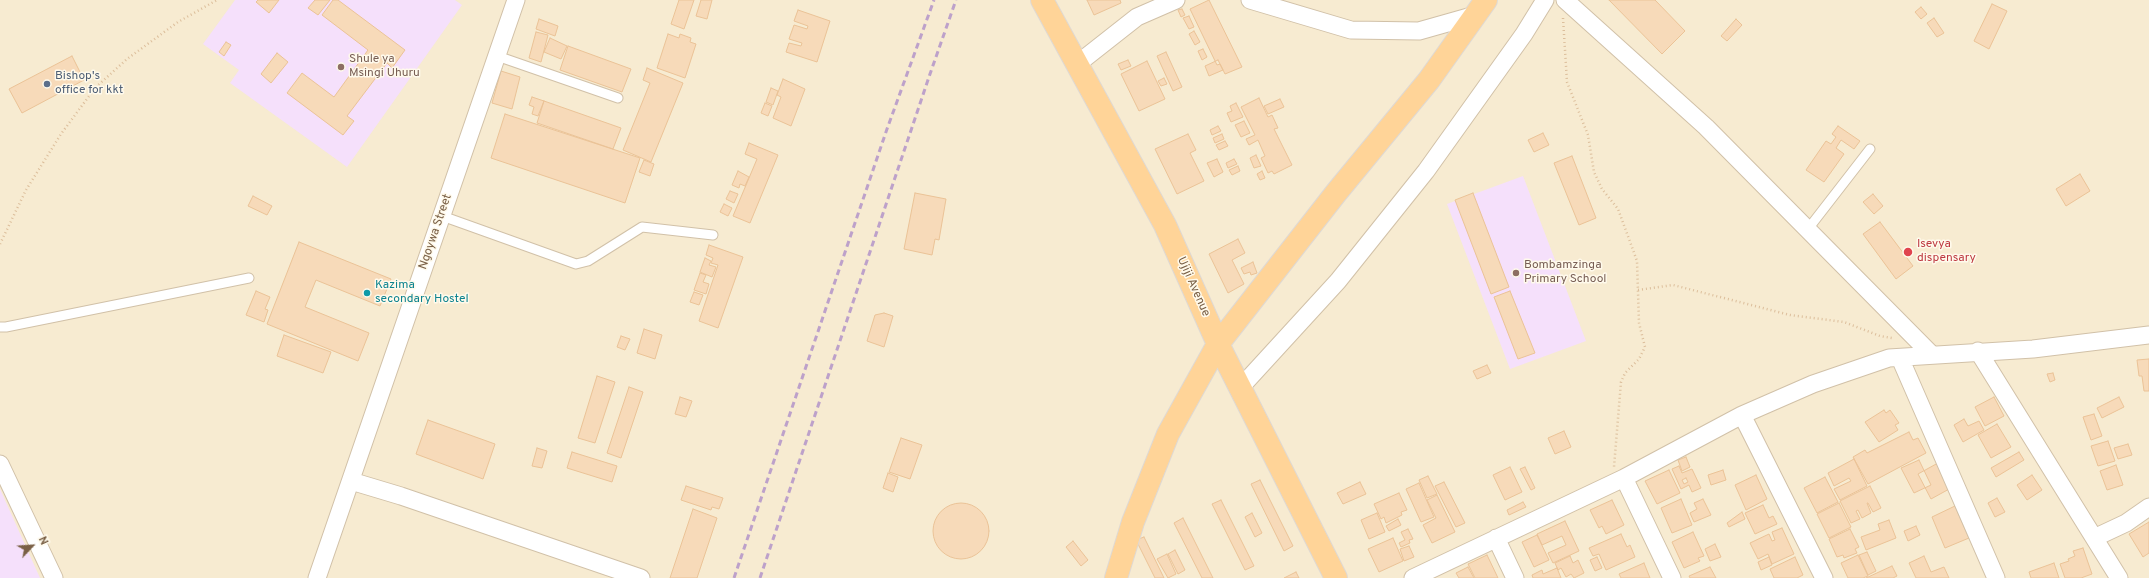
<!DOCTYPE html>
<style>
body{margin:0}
#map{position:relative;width:2149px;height:578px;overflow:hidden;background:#fef8e4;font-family:Overpass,sans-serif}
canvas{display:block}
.north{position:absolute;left:12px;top:526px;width:40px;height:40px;-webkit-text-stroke:3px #fffaec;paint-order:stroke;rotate:65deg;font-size:11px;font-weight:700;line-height:16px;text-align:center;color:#7a6046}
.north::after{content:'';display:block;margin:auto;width:14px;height:18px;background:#7a6046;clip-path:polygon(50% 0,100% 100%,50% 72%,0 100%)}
</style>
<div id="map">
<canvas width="2149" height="578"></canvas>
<div class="north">N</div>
</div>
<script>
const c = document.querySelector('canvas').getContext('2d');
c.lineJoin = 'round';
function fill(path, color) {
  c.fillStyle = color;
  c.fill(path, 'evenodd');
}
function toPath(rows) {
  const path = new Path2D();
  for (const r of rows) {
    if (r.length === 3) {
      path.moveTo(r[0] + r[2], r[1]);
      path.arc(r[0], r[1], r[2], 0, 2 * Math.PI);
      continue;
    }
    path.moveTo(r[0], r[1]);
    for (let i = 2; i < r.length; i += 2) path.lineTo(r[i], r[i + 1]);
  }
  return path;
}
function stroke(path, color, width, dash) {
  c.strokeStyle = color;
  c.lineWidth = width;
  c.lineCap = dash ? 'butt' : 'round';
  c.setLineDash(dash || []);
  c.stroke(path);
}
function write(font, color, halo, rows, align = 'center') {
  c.font = font + ' Overpass,sans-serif';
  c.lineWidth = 3;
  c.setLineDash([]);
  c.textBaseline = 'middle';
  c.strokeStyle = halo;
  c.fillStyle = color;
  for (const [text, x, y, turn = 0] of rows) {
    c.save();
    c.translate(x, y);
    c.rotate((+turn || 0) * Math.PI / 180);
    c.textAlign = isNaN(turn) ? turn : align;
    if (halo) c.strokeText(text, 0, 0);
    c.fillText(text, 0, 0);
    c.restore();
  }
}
fill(toPath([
 [0,0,2149,0,2149,578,0,578]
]), '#f7ebd1');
fill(toPath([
 [235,0,455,0,462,5,347,167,230,83,239,70,203,44],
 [1523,176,1586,341,1510,369,1447,204],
 [0,489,40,578,0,578]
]), '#f5e0fb');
const building = toPath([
 [258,0,279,0,269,13,256,2,258,0],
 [315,0,330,0,318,15,308,8,315,0],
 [333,0,338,0,405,50,392,68,387,63,347,116,354,121,343,135,287,93,302,73,334,97,368,50,322,15,333,0],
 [679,0,694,0,684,29,671,24,679,0],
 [701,0,712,0,707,19,696,16,701,0],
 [1087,0,1120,0,1121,3,1094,15,1087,0],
 [1209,0,1242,67,1225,74,1220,64,1217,65,1190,9,1209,0],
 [1609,0,1655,0,1685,31,1662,54,1609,0],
 [1992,4,2007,11,1989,49,1974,41,1992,4],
 [1921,7,1927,14,1921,19,1915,12,1921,7],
 [1182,9,1185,15,1181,17,1178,10,1182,9],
 [798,10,830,21,817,62,786,52,789,43,801,46,802,43,789,39,794,25,807,29,808,26,794,21,798,10],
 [1189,16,1194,27,1189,29,1183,18,1189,16],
 [1934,18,1944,33,1937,37,1927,23,1934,18],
 [539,19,558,26,555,36,536,29,539,19],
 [1736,19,1742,25,1727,41,1721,36,1736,19],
 [1194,31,1200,42,1195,45,1189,34,1194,31],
 [536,32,548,35,541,62,529,58,536,32],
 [668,34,679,38,680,34,691,38,690,42,696,44,685,78,657,68,668,34],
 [550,38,567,46,561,59,544,52,550,38],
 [226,42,231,45,224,56,219,52,226,42],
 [568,46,631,69,622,92,560,70,568,46],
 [1203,49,1207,57,1202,60,1198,51,1203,49],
 [1166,52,1182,87,1173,91,1157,56,1166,52],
 [277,53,288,62,271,83,261,74,277,53],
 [72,56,84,80,22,113,9,89,72,56],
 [1128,60,1131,66,1121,70,1118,64,1128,60],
 [1218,60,1223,70,1209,76,1205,66,1218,60],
 [1147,61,1165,99,1139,111,1121,74,1147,61],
 [647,68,683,83,651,162,623,150,650,83,643,80,647,68],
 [501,71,520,77,512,109,492,103,501,71],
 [1164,78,1167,84,1161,86,1158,81,1164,78],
 [783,79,805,89,791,126,773,118,781,97,777,95,783,79],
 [771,88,778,91,773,105,766,102,771,88],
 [532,97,544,101,538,116,532,114,534,107,529,105,532,97],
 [1259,98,1268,117,1272,115,1278,128,1274,129,1292,165,1274,174,1272,171,1268,173,1261,158,1265,156,1258,140,1249,145,1246,139,1255,135,1241,107,1259,98],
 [1280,99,1284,107,1268,114,1264,106,1280,99],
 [544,101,621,128,613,149,537,123,544,101],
 [765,103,772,106,768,116,761,113,765,103],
 [1236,103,1243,117,1231,122,1227,113,1232,111,1230,106,1236,103],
 [505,114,640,158,625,203,491,158,505,114],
 [1244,121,1250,133,1241,137,1235,125,1244,121],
 [1218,126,1221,131,1212,135,1210,130,1218,126],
 [1838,126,1860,141,1854,149,1841,140,1836,148,1844,154,1824,182,1806,170,1826,141,1831,144,1836,137,1832,134,1838,126],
 [1543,133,1549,145,1534,152,1528,140,1543,133],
 [1188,134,1196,150,1190,153,1204,181,1177,194,1155,149,1188,134],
 [1222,134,1224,139,1215,143,1213,138,1222,134],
 [1225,141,1228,146,1219,150,1216,145,1225,141],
 [749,143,778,155,750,223,733,216,757,159,745,154,749,143],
 [1256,155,1261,166,1254,168,1250,158,1256,155],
 [1572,156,1596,218,1579,225,1554,163,1572,156],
 [1217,159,1223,172,1214,177,1207,163,1217,159],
 [1234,159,1237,164,1228,168,1226,163,1234,159],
 [644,160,654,164,650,176,639,172,644,160],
 [1238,166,1240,171,1232,175,1229,170,1238,166],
 [738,171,749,177,745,186,740,184,739,188,732,185,738,171],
 [1262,171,1265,178,1260,180,1257,174,1262,171],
 [2080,174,2090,191,2066,206,2056,189,2080,174],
 [730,191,738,194,734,203,726,199,730,191],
 [915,193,946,199,939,240,935,239,932,255,904,249,915,193],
 [1473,193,1509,287,1491,294,1455,200,1473,193],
 [1873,194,1883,206,1874,214,1863,202,1873,194],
 [253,196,272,206,267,215,248,206,253,196],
 [724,204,732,208,728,216,720,212,724,204],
 [1880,222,1913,266,1896,279,1863,234,1880,222],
 [1238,239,1245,253,1232,260,1244,284,1228,293,1209,254,1238,239],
 [299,242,391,279,380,306,316,280,305,307,369,333,358,361,267,324,299,242],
 [709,245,743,257,718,328,699,321,718,265,711,263,713,258,706,255,709,245],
 [705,258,711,261,709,265,716,267,712,277,700,272,705,258],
 [1253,262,1257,273,1251,275,1250,272,1244,274,1241,268,1253,262],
 [700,273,706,275,703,282,709,284,706,294,694,290,700,273],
 [256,291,270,297,265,309,268,310,264,322,246,315,256,291],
 [1510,291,1535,353,1518,359,1494,297,1510,291],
 [694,292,703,295,699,305,690,302,694,292],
 [884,313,893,316,884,347,867,341,875,315,884,313],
 [644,329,662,335,655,359,637,353,644,329],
 [284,335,331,352,323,373,277,356,284,335],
 [621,336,630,339,625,350,617,347,621,336],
 [2149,359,2149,391,2144,391,2142,376,2139,376,2137,360,2149,359],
 [1487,365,1491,373,1477,379,1473,371,1487,365],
 [2053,373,2055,380,2050,382,2047,374,2053,373],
 [597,376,615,382,595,443,578,438,597,376],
 [629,387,643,392,621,458,607,453,629,387],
 [680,397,692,401,686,417,675,414,680,397],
 [1994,397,2004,416,1985,426,1975,407,1994,397],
 [2119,397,2124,407,2102,418,2097,408,2119,397],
 [1884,410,1886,413,1890,410,1899,423,1895,425,1898,430,1879,442,1865,422,1884,410],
 [2094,414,2102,436,2091,440,2083,417,2094,414],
 [1964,419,1968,426,1979,421,1984,430,1963,442,1954,425,1964,419],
 [428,420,495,444,483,479,416,454,428,420],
 [1997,424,2011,447,1991,458,1978,435,1997,424],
 [1564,431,1571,447,1555,454,1548,438,1564,431],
 [1909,432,1913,440,1918,438,1926,453,1868,484,1853,457,1865,450,1867,453,1909,432],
 [901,438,922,445,910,479,889,472,901,438],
 [2108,441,2115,461,2098,466,2091,446,2108,441],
 [2128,444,2132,455,2118,459,2114,448,2128,444],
 [537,448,547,451,542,468,532,466,537,448],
 [572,452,617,466,612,482,567,468,572,452],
 [2019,452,2024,460,1996,477,1991,468,2019,452],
 [1686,457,1690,467,1682,471,1678,460,1686,457],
 [1854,459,1867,486,1840,500,1834,489,1851,481,1849,478,1834,486,1828,473,1854,459],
 [1919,460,1931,485,1914,493,1901,468,1919,460],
 [1938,463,1951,488,1931,499,1918,474,1938,463],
 [2116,465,2123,485,2107,490,2100,471,2116,465],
 [1679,466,1682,473,1692,469,1701,488,1692,492,1689,485,1681,489,1672,469,1679,466],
 [1686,478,1688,482,1684,484,1682,480,1686,478],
 [1510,467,1522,492,1505,500,1493,475,1510,467],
 [1525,467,1535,488,1531,490,1520,469,1525,467],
 [1669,470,1680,493,1657,504,1645,481,1669,470],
 [1723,470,1726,480,1711,485,1708,475,1723,470],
 [888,473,898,477,893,492,883,488,888,473],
 [1756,475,1767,499,1746,510,1735,485,1756,475],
 [2032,475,2042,490,2027,500,2017,485,2032,475],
 [1428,476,1437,494,1427,498,1419,480,1428,476],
 [1825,477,1838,502,1817,513,1804,488,1825,477],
 [1260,480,1293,546,1284,551,1251,484,1260,480],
 [1360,482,1366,494,1343,504,1337,493,1360,482],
 [1444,482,1465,523,1456,527,1435,486,1444,482],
 [1419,483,1434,517,1421,522,1406,489,1419,483],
 [686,486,723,498,719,509,712,507,711,510,681,500,686,486],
 [1870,486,1881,508,1873,512,1868,503,1867,503,1871,513,1862,518,1858,510,1856,511,1860,519,1851,523,1840,501,1870,486],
 [1399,493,1407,510,1401,512,1402,515,1386,523,1384,517,1381,519,1374,504,1399,493],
 [1437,495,1455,532,1432,543,1423,525,1436,518,1427,500,1437,495],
 [1997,498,2005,512,1995,517,1988,503,1997,498],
 [1681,499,1692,525,1672,533,1661,508,1681,499],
 [1703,499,1711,515,1694,522,1690,513,1697,509,1694,503,1703,499],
 [1221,500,1254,566,1245,570,1212,504,1221,500],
 [1612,500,1624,525,1606,534,1602,526,1599,528,1590,510,1612,500],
 [1523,502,1526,507,1509,515,1507,510,1523,502],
 [1839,503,1851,527,1829,538,1817,514,1839,503],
 [961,531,28],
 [1763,505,1769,518,1773,516,1777,524,1755,534,1745,513,1763,505],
 [1955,506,1969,538,1945,548,1932,517,1955,506],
 [693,509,717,518,697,578,670,578,693,509],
 [1742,512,1745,519,1729,527,1727,523,1742,512],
 [1252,513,1262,533,1255,537,1245,517,1252,513],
 [1377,513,1385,532,1369,539,1361,520,1377,513],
 [1183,518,1213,578,1202,578,1174,523,1183,518],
 [1398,519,1401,525,1389,531,1386,526,1398,519],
 [1889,520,1896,538,1866,550,1861,537,1880,530,1878,524,1889,520],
 [1565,521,1579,551,1553,563,1548,553,1566,545,1562,536,1542,545,1537,534,1565,521],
 [2149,522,2149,553,2143,557,2129,534,2149,522],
 [1916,526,1920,535,1908,541,1904,531,1916,526],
 [1782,528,1794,554,1772,564,1768,554,1758,559,1750,543,1769,534,1772,541,1775,540,1772,532,1782,528],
 [1408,529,1413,539,1409,540,1410,543,1401,547,1399,543,1405,540,1401,532,1408,529],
 [1850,529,1859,547,1855,549,1857,553,1844,558,1843,555,1837,557,1829,539,1850,529],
 [1693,532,1704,556,1698,558,1700,561,1684,568,1672,542,1693,532],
 [1621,534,1627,547,1630,545,1635,557,1606,570,1599,554,1593,556,1589,548,1621,534],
 [1537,535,1549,560,1534,567,1522,542,1537,535],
 [1144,537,1164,578,1155,578,1136,540,1144,537],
 [1393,538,1403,561,1379,572,1368,549,1393,538],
 [1073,541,1088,560,1081,566,1066,547,1073,541],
 [1715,544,1721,557,1710,561,1705,549,1715,544],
 [1409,546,1414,557,1404,561,1400,549,1409,546],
 [2083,548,2092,574,2081,578,2065,578,2060,564,2069,561,2068,559,2075,556,2073,551,2083,548],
 [1175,550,1185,570,1178,574,1168,554,1175,550],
 [1867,552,1876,571,1868,575,1859,555,1867,552],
 [1167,554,1176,574,1168,578,1157,559,1167,554],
 [1487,555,1498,578,1475,578,1468,564,1487,555],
 [1858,555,1868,576,1863,578,1848,578,1841,563,1858,555],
 [1570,556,1573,563,1578,560,1584,573,1574,578,1571,574,1566,577,1561,568,1558,570,1555,563,1570,556],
 [1924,556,1931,572,1944,567,1949,578,1916,578,1909,563,1924,556],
 [1597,557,1602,568,1595,571,1590,560,1597,557],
 [1769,557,1772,565,1761,570,1758,562,1769,557],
 [1795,557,1803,575,1797,578,1774,578,1770,569,1795,557],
 [1644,563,1650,578,1621,578,1619,574,1644,563],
 [2054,563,2059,578,2031,578,2029,572,2054,563],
 [1892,566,1897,576,1893,578,1866,578,1892,566],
 [1468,567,1474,578,1459,578,1456,573,1468,567],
 [1710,567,1716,578,1690,578,1689,576,1710,567],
 [1557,568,1561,578,1533,578,1532,575,1542,570,1543,574,1557,568],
 [1296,572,1299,578,1284,578,1296,572]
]);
fill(building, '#f7dab9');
stroke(building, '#ebc397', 1);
const service = toPath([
 [497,56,618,98],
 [442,216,576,264,588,261,642,227,713,235],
 [1808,229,1870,149],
 [0,327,6,327,249,278]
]);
const minor = toPath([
 [1250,0,1351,30,1419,31,1472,16],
 [1565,0,1706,127,1932,355],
 [1076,65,1137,17,1176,0],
 [1978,351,2119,578],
 [1900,358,1996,578],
 [1240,388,1338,281,1426,171,1524,34,1545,0],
 [1742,415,1824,578],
 [0,464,54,578],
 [1624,478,1672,578],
 [351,481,401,496,641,578],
 [1496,538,1515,578],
 [2094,538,2126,523,2149,507],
 [317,578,516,0],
 [1413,578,1624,478,1742,415,1813,384,1889,358,2033,349,2149,335]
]);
const trunk = toPath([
 [1042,0,1165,225,1218,344,1336,578],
 [1116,578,1133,522,1168,434,1218,344,1336,193,1429,80,1486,0]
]);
stroke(service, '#d1c1a8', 11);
stroke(minor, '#d1c1a8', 19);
stroke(trunk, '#dfd9d3', 24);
stroke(toPath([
 [1563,18,1567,82,1588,135,1594,172,1602,189,1618,209,1637,261,1639,323,1645,347,1639,359,1625,373,1621,382,1614,467],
 [0,244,26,190,61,134,95,88,127,59,178,22,217,0],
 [1638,290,1673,285,1790,315,1844,322,1880,336,1892,338]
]), '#dcbe9b', 2.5, [1, 3]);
stroke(service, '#fff', 9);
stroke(minor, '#fff', 17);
stroke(trunk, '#ffd498', 22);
stroke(toPath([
 [734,578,887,129,934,0],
 [760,578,930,74,956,0]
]), '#bda1ca', 3, [6, 4]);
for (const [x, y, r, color] of [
 [341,67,4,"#8d6e63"],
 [47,84,4,"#5c6f8a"],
 [1908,252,5,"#e0444e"],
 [1516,273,4,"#8d6e63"],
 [367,293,4,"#0f9aa8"]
]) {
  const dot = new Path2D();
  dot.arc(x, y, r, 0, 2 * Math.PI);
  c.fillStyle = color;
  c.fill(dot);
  stroke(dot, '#fffaec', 1.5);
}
write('12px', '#785e54', '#fffaec', [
 ["Shule ya",349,60],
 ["Msingi Uhuru",349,74],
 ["Bombamzinga",1524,266],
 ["Primary School",1524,280]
], 'left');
write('12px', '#4e5e75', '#fffaec', [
 ["Bishop's",55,77],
 ["office for kkt",55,91]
], 'left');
write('12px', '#7a6046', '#fffaec', [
 ["Ngoywa Street",436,232,-71],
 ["Ujiji Avenue",1193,287,66]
]);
write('12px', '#be3a42', '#fffaec', [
 ["Isevya",1917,245],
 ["dispensary",1917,259]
], 'left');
write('12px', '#0d838f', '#fffaec', [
 ["Kazima",375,286],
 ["secondary Hostel",375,300]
], 'left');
</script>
